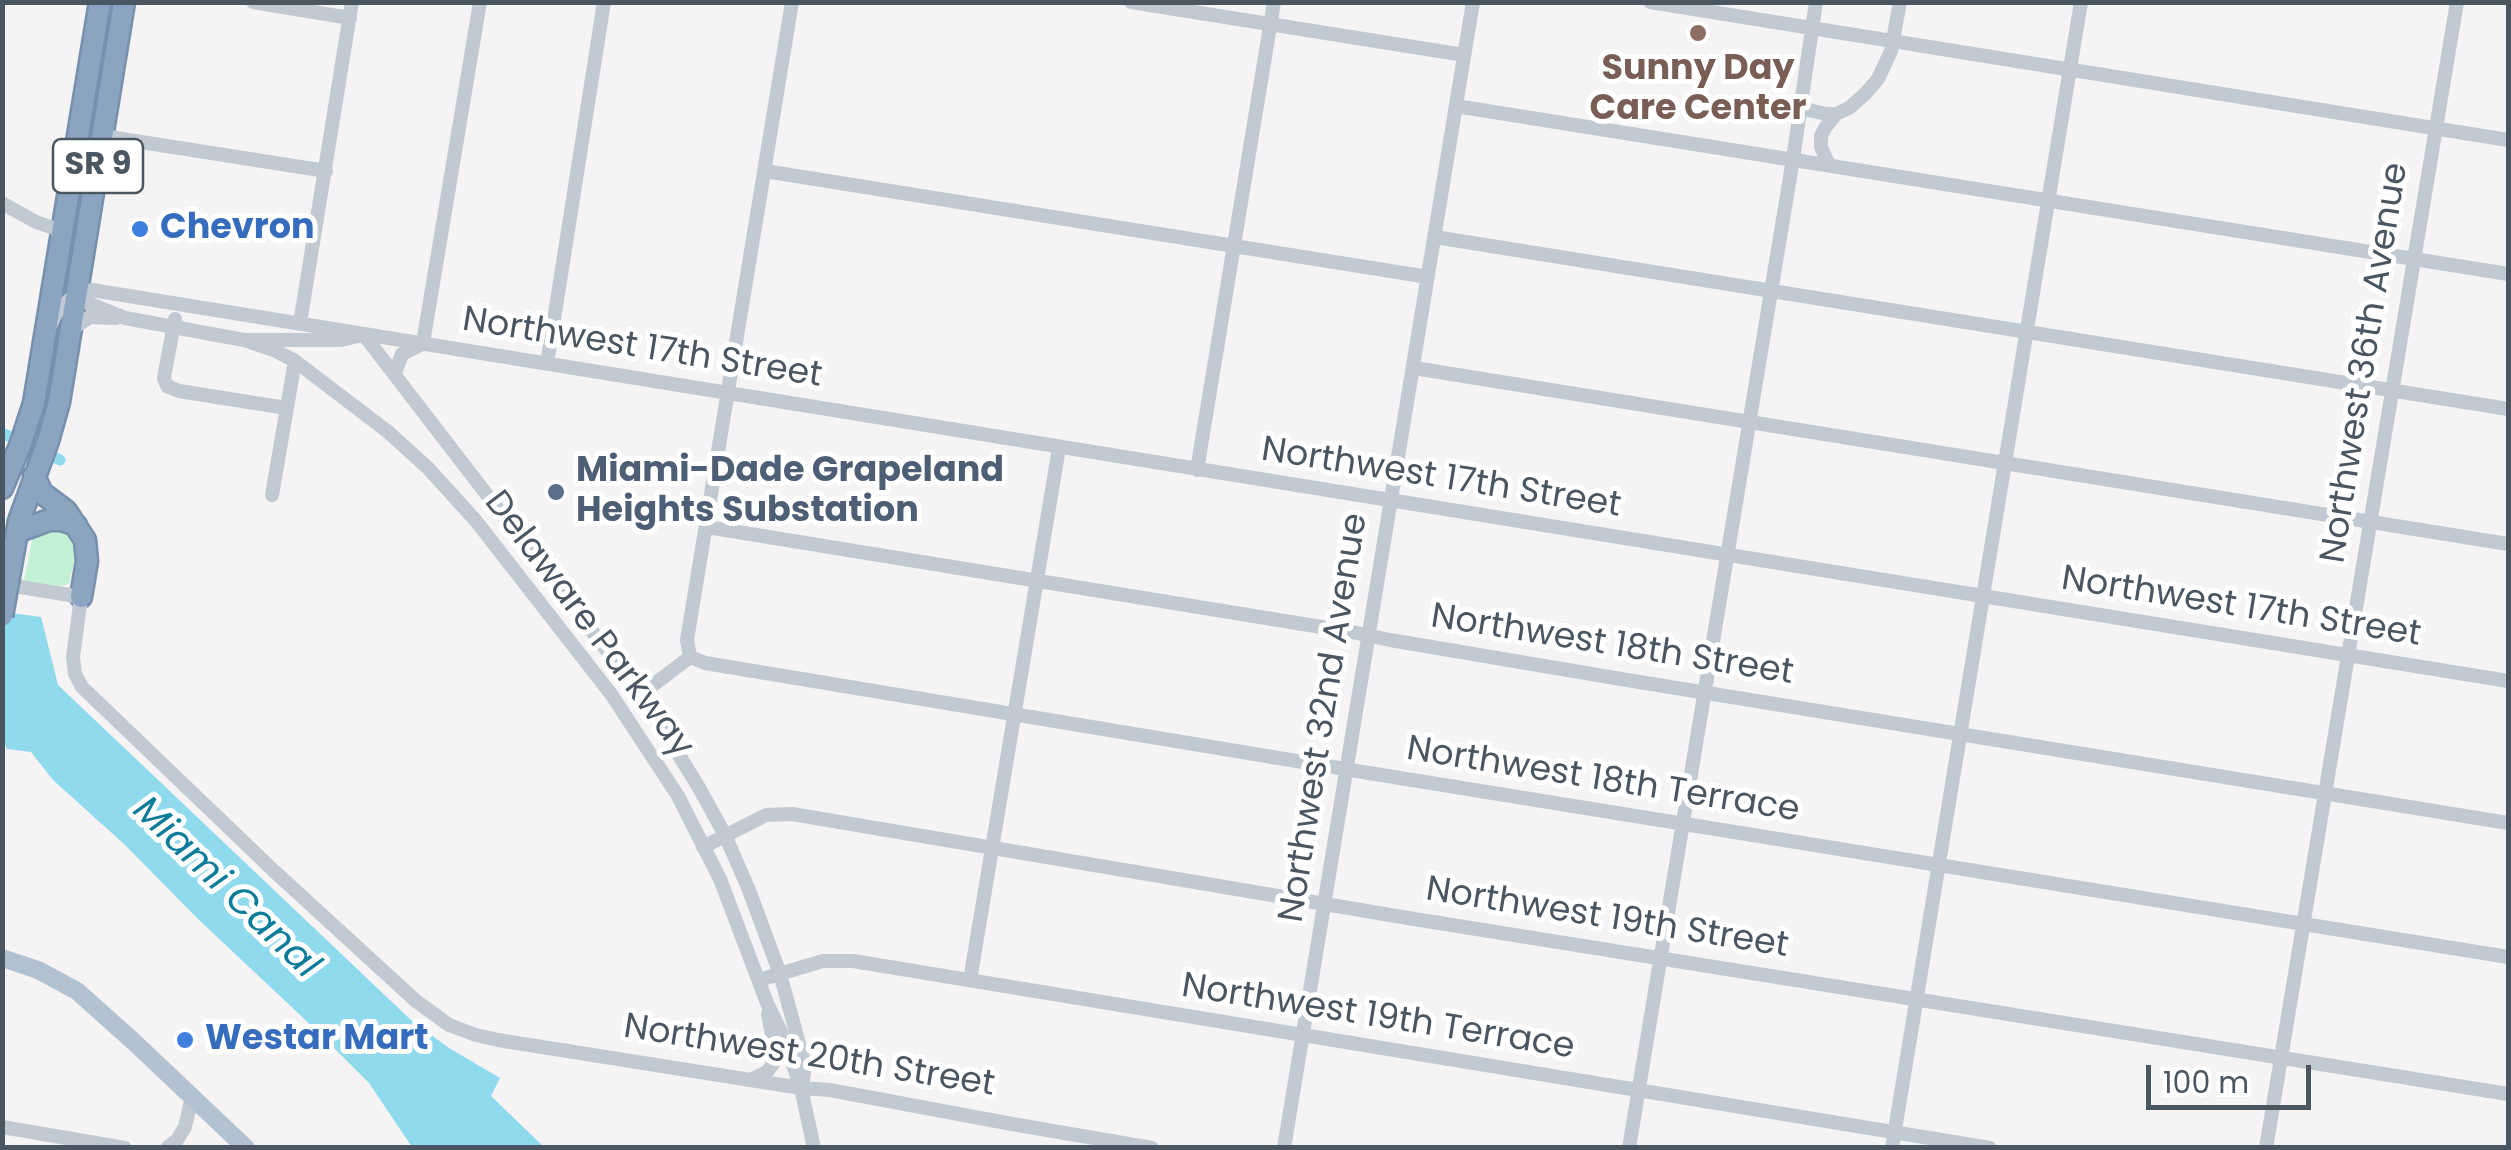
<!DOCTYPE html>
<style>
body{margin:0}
#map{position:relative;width:2511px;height:1150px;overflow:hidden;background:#f5f3f3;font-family:Poppins,sans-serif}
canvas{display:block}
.frame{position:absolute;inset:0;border:5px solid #4a5661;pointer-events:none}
.scale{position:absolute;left:2146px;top:1065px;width:165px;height:45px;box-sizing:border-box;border:5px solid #4a5661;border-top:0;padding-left:12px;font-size:30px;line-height:35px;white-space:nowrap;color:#4a5661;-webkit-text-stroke:8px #fff;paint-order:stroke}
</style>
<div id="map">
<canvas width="2511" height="1150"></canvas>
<div class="frame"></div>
<div class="scale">100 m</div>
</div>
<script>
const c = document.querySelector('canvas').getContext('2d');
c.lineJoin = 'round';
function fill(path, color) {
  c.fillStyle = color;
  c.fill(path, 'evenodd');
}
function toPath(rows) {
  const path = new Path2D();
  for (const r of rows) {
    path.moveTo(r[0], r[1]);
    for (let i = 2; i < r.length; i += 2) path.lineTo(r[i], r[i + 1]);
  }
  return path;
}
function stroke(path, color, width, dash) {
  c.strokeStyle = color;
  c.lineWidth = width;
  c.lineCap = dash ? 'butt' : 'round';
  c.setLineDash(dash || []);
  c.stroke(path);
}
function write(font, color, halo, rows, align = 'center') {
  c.font = font + ' Poppins,sans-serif';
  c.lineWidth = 10;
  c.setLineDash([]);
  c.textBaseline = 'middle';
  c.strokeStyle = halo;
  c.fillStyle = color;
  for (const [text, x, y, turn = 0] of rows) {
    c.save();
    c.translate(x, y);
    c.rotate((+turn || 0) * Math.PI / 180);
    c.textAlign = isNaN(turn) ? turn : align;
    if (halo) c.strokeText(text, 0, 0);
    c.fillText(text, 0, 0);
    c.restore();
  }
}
fill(toPath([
 [56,529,69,532,75,546,75,556,69,584,60,586,24,581,32,540,44,531]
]), '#c3f1d5');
fill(toPath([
 [3,612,41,617,58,685,412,1021,449,1048,500,1078,491,1096,544,1147,412,1147,369,1083,315,1029,199,920,124,844,53,780,31,752,7,749,3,740]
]), '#90daee');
stroke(toPath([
 [2,433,60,460]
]), '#90daee', 11);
const highway = toPath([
 [34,476,42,493,66,511,85,540,87,561,81,597],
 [2,488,20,446,34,403,100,2],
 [17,532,49,520,61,520,76,525],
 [12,560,19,521,48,441,59,402,124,2]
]);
stroke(highway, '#7690ad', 25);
stroke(toPath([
 [253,2,350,18],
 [1131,2,1464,55],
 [1650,2,2508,140],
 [1456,106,2508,274],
 [1801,108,1826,114,1836,114,1849,108,1865,94,1878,79,1891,51,1900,2],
 [103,136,326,171],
 [1829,165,1821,147,1821,136,1825,128,1836,114],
 [765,171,1428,277],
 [2,203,36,222,62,231],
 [1435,237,2508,409],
 [76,294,88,303,125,318,244,340,341,340,358,336],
 [175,319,165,372,164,378,167,386,179,391,286,408],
 [300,323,352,2],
 [51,324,55,315,68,301,76,294,92,290,2508,681],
 [71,329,90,317,116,318],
 [364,335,624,673,656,718,698,786,725,835,749,890,780,974,805,1065,802,1087],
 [244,340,276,351,295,361,387,431,428,468,476,521,611,694,678,796,720,879,767,1003,783,1036,801,1088,814,1148],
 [423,343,480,2],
 [547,364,604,2],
 [1414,368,2508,544],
 [395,373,402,354,422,344],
 [1197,470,1274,2],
 [272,495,295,361],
 [707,527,1352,632,1390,640,1627,680,2508,823],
 [3,584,81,597,73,657,75,674,82,687,274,871,416,1001,449,1025,476,1035,498,1040,801,1088,830,1090,1012,1124,1152,1148],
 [690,657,705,663,1369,773,2508,957],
 [690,657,687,640,792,2],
 [640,695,690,657],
 [703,847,766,815,792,814,1408,918,2508,1094],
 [759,980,823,961,853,961,1990,1148],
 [970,980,1059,448],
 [752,1079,767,1072,775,1061,775,1050,768,1014],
 [2,1127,125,1148],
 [167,1148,177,1140,185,1127,192,1097],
 [1284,1148,1473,2],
 [1629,1148,1793,159,1816,2],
 [1892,1148,2081,2],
 [2266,1148,2457,2]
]), '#c1cad2', 14);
stroke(toPath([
 [2,958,38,970,77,991,134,1042,246,1148]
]), '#b3c2d1', 18);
stroke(highway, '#8ba5c1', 20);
const highwayBridge = toPath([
 [2,616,12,560]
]);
stroke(highwayBridge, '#7690ad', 25, []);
stroke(highwayBridge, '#8ba5c1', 20);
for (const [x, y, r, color] of [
 [1698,33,10,"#8d6e63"],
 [140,229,10,"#3f7fe0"],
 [556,492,10,"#5c6f8a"],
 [185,1040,10,"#3f7fe0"]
]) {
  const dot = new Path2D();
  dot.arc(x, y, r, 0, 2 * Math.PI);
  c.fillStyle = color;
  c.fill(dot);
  stroke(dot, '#fff', 4);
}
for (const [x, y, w] of [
 [98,166,90]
]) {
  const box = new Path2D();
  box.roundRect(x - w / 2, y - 27, w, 54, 8);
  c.fillStyle = '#fff';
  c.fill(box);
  stroke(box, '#4a5661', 2.5);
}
write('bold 32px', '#4a5661', null, [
 ["SR 9",98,166]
]);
write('bold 35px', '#785e54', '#fff', [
 ["Sunny Day",1698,70],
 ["Care Center",1698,110]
]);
write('bold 35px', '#366cbe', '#fff', [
 ["Chevron",160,229],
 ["Westar Mart",205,1040]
], 'left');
write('35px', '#4a5661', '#fff', [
 ["Northwest 17th Street",642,349,9],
 ["Northwest 36th Avenue",2366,363,-81],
 ["Northwest 17th Street",1441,479,9],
 ["Northwest 17th Street",2241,608,9],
 ["Delaware Parkway",588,625,53],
 ["Northwest 18th Street",1612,646,9],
 ["Northwest 32nd Avenue",1325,718,-81],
 ["Northwest 18th Terrace",1603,781,9],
 ["Northwest 19th Street",1607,919,9],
 ["Northwest 19th Terrace",1378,1018,9],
 ["Northwest 20th Street",809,1057,9]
]);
write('bold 35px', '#4e5e75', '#fff', [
 ["Miami-Dade Grapeland",576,472],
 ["Heights Substation",576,512]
], 'left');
write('italic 38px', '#0c7c9b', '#fff', [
 ["Miami Canal",225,889,44]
]);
</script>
